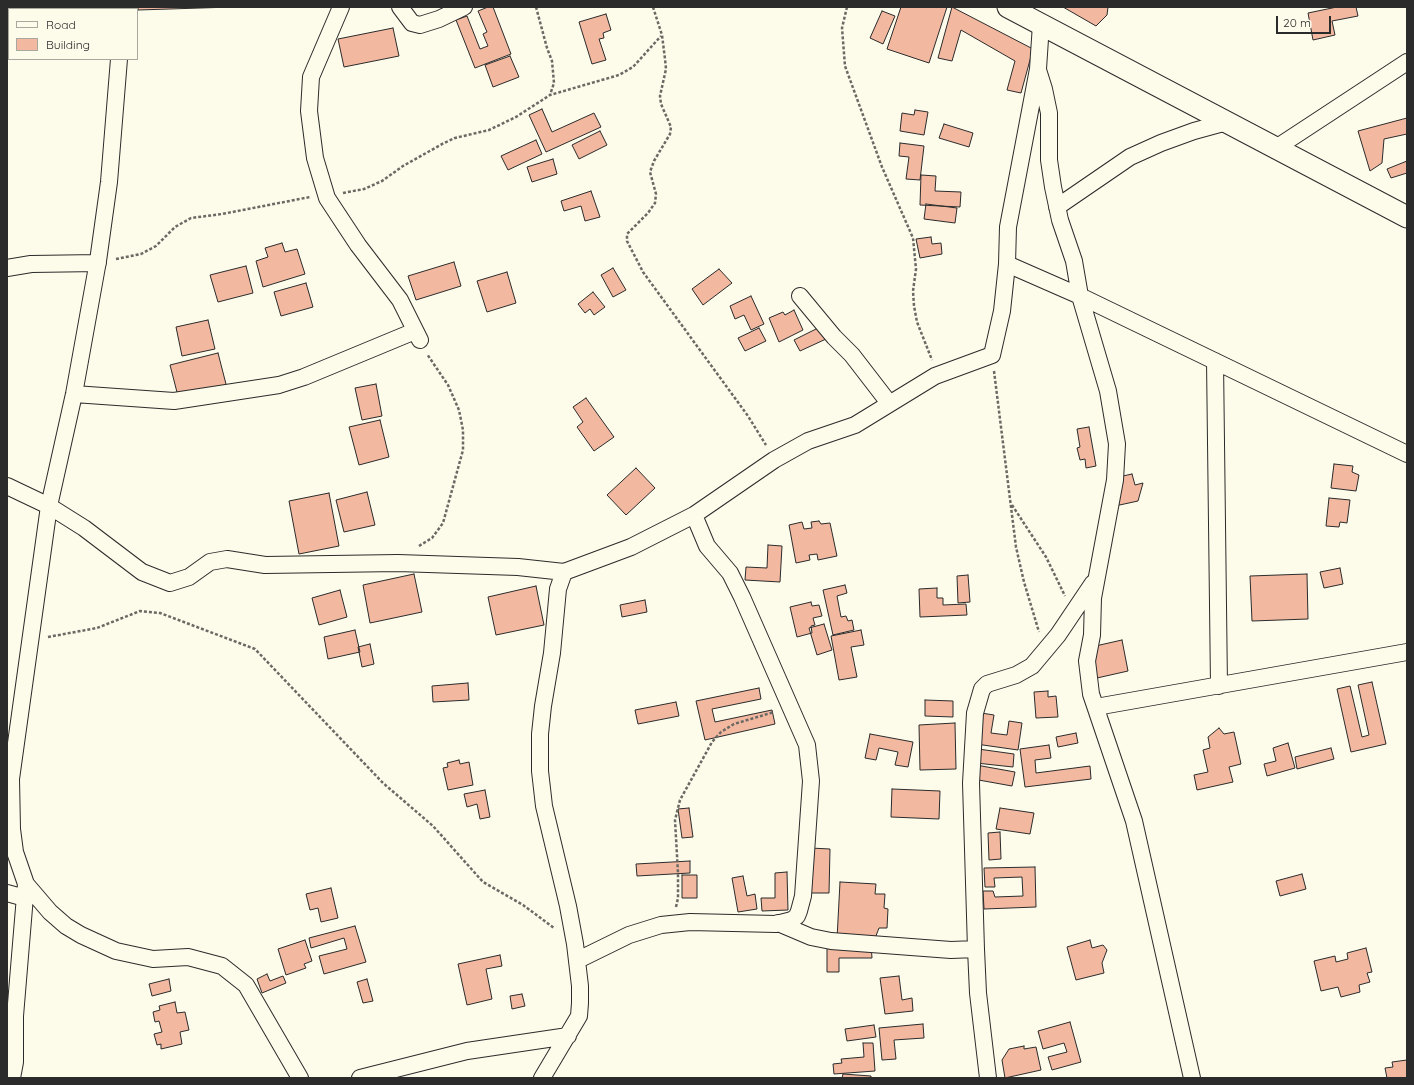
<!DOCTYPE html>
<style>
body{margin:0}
#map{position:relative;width:1414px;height:1085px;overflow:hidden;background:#fdfbea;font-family:Quicksand,sans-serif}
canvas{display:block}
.frame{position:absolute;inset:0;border:8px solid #2b2b2b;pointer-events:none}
.legend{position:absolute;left:8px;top:8px;width:130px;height:52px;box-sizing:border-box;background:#fdfbea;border:1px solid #a9a89e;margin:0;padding:5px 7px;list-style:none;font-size:12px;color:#2b2b2b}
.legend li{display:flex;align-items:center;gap:8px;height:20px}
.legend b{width:20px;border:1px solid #a9a89e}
.scale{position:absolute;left:1276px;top:16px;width:55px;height:18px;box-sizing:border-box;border:2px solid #2b2b2b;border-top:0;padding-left:5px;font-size:12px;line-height:14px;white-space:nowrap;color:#2b2b2b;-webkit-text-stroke:3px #fdfbea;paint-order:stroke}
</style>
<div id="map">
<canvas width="1414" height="1085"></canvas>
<div class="frame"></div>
<ul class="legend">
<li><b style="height:5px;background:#fdfbea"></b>Road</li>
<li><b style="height:11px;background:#f2b8a0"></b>Building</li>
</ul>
<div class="scale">20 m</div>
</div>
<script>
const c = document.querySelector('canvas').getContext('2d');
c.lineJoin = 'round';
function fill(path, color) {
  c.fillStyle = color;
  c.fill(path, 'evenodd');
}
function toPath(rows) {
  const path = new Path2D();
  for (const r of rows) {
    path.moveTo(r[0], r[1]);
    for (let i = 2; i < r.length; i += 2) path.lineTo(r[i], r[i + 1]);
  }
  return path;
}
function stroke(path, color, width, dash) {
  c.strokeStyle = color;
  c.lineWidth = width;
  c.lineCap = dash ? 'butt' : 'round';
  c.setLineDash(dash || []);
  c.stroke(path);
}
const building = toPath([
 [7,7,59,7,59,9,9,9,9,25,7,25,7,7],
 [138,7,232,7,138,10,138,7],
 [488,7,493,7,511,54,475,68,456,20,467,16,480,49,488,46,483,34,487,32,478,11,488,7],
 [901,7,947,7,929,63,887,49,901,7],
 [952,7,1033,49,1021,93,1007,90,1015,61,961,30,952,61,938,58,952,7],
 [1063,7,1108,7,1107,15,1096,26,1063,7],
 [1337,7,1356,7,1358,16,1332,21,1335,35,1313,40,1308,13,1337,7],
 [882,11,895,16,883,44,870,38,882,11],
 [606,14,611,30,603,33,604,38,599,39,606,60,592,64,579,22,606,14],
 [393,28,399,56,344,67,338,39,393,28],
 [510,56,519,77,493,87,485,65,510,56],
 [542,109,552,132,594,113,601,127,546,152,529,115,542,109],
 [915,110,928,112,924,135,900,131,902,113,914,115,915,110],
 [1407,118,1407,134,1384,139,1382,163,1370,171,1358,131,1407,118],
 [944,124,973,133,969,147,939,138,944,124],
 [600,131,607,145,579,159,572,145,600,131],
 [536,140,542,154,508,170,501,156,536,140],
 [900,143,924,146,920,180,906,179,909,157,899,156,900,143],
 [553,159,557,174,532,182,527,167,553,159],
 [1407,161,1407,173,1391,178,1387,169,1407,161],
 [921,175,936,176,935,191,961,192,960,207,920,205,921,175],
 [591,191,600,217,585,221,581,206,564,211,561,201,591,191],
 [926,204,957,208,955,223,924,219,926,204],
 [931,237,932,244,941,243,942,254,920,258,916,239,931,237],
 [282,243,285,252,297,249,305,274,263,287,256,261,268,257,265,248,282,243],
 [454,262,461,286,416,300,408,276,454,262],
 [246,266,253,293,218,302,210,275,246,266],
 [613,268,626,290,613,297,601,275,613,268],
 [719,269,732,283,703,305,692,289,719,269],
 [507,272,516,303,487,312,477,281,507,272],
 [306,283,313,307,281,316,274,292,306,283],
 [593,292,605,307,594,315,590,309,585,313,578,304,593,292],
 [751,296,764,324,751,330,744,315,735,319,730,306,751,296],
 [794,310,803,330,779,342,769,318,783,312,785,315,794,310],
 [208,320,215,349,182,356,176,327,208,320],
 [820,327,826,339,800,351,794,340,820,327],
 [759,328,766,341,745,351,738,338,759,328],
 [218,353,227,388,179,400,170,365,218,353],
 [376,384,382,416,362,420,355,388,376,384],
 [586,398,614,437,594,451,577,427,583,422,573,407,586,398],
 [380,420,389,457,359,465,349,427,380,420],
 [1089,427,1096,466,1086,468,1085,459,1080,460,1077,448,1080,447,1077,429,1089,427],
 [1334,464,1353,466,1352,472,1359,475,1356,491,1331,488,1334,464],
 [636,468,655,488,626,515,607,495,636,468],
 [1132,474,1135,485,1143,483,1138,501,1115,506,1109,479,1132,474],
 [367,492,375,525,344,532,336,500,367,492],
 [329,493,339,546,299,554,289,501,329,493],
 [1329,498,1350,500,1347,523,1340,522,1339,527,1326,526,1329,498],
 [819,521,821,524,830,523,837,556,818,560,817,554,809,555,810,560,796,563,789,525,802,522,804,529,812,528,811,522,819,521],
 [768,545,782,546,780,582,745,580,746,567,767,568,768,545],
 [1340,568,1343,584,1324,588,1320,572,1340,568],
 [414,574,422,612,370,623,363,585,414,574],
 [1307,574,1308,619,1252,621,1250,576,1307,574],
 [968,575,970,602,958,603,957,576,968,575],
 [845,585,847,593,837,596,841,617,846,616,848,621,852,620,854,630,833,635,823,590,845,585],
 [536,586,544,625,496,635,488,597,536,586],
 [937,588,937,598,943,598,943,605,966,604,967,615,920,617,919,589,937,588],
 [340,590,347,617,319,625,312,598,340,590],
 [645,600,647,612,622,617,620,605,645,600],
 [811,602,812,606,819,605,822,616,813,618,815,625,811,626,812,633,797,637,790,607,811,602],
 [824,624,832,650,817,655,809,628,824,624],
 [355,630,360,652,328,659,324,637,355,630],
 [861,630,864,645,851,647,857,677,839,680,831,636,861,630],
 [1122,640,1128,671,1097,678,1091,647,1122,640],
 [370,644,374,664,362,667,358,647,370,644],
 [1372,682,1386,744,1351,752,1337,689,1350,686,1362,737,1369,735,1358,685,1372,682],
 [468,683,469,700,433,702,432,686,468,683],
 [759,688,761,699,712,709,715,722,772,710,775,724,705,740,696,701,759,688],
 [1048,691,1048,697,1056,696,1058,717,1036,718,1034,692,1048,691],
 [925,700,953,701,953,717,925,716,925,700],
 [676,702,679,716,638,724,635,710,676,702],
 [981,713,994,715,991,733,1007,735,1009,721,1022,723,1018,750,976,744,981,713],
 [955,723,956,769,920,770,919,725,955,723],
 [1219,728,1224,734,1234,732,1241,764,1229,767,1233,782,1197,790,1194,775,1208,772,1203,750,1210,748,1208,737,1219,728],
 [1076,733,1078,743,1058,747,1056,737,1076,733],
 [870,734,913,742,908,767,895,765,898,752,879,748,876,760,865,758,870,734],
 [1288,743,1295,768,1267,776,1264,764,1276,761,1273,748,1288,743],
 [1049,745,1051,758,1035,760,1036,773,1090,766,1091,779,1025,787,1020,749,1049,745],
 [1331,748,1334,759,1297,769,1295,757,1331,748],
 [978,749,1014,754,1013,767,976,763,978,749],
 [459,760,460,764,469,762,473,785,448,790,443,768,448,767,447,763,459,760],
 [976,765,1015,772,1012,786,973,779,976,765],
 [892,789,940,791,939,819,891,817,892,789],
 [485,790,490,817,480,819,477,804,467,807,464,794,485,790],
 [689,808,693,837,682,838,678,809,689,808],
 [1000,808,1034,813,1030,834,996,829,1000,808],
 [1000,832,1001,859,989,860,988,833,1000,832],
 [810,848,830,849,829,893,810,893,810,848],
 [690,861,690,873,637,876,636,864,690,861],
 [1035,867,1036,907,984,909,983,891,993,891,995,897,1023,896,1022,877,994,878,995,887,985,887,984,868,1035,867],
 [787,872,788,910,762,911,761,898,775,898,775,873,787,872],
 [1302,874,1306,889,1280,896,1276,881,1302,874],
 [682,875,697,875,697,898,682,898,682,875],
 [743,876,747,896,755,894,757,909,738,912,732,878,743,876],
 [840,882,876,884,875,894,885,894,884,908,888,909,887,928,879,928,874,941,837,939,840,882],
 [331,888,338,918,321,922,318,908,310,910,306,894,331,888],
 [355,926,366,962,324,974,319,956,347,949,344,938,311,948,309,938,355,926],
 [305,940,312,961,304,964,306,968,286,975,278,949,305,940],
 [1090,940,1092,948,1103,945,1107,950,1102,963,1104,973,1076,980,1067,947,1090,940],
 [827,945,871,945,872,958,839,958,839,972,827,972,827,945],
 [1366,948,1372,972,1367,973,1370,982,1359,985,1360,992,1341,997,1338,987,1321,991,1314,961,1335,956,1336,962,1348,959,1347,953,1366,948],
 [500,955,502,966,486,969,492,999,467,1005,458,964,500,955],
 [267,974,270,981,283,976,286,983,262,993,257,979,267,974],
 [899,976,902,1000,912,998,913,1011,885,1014,880,978,899,976],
 [169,979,171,991,152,996,149,984,169,979],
 [367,979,373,1001,363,1003,357,982,367,979],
 [522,994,525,1006,512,1009,510,996,522,994],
 [175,1002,177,1013,185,1012,189,1030,180,1032,182,1044,161,1049,161,1044,157,1045,154,1034,162,1032,159,1021,155,1022,153,1012,160,1010,159,1006,175,1002],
 [1070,1022,1081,1062,1052,1070,1048,1057,1067,1052,1064,1043,1043,1049,1038,1031,1070,1022],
 [923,1024,924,1038,894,1040,896,1059,882,1060,879,1028,923,1024],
 [874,1025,876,1037,847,1041,845,1029,874,1025],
 [863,1043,873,1043,875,1071,834,1074,833,1064,842,1063,841,1059,864,1057,863,1043],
 [1024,1046,1024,1049,1036,1047,1041,1070,1005,1078,1002,1060,1009,1049,1024,1046],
 [1407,1060,1407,1078,1387,1078,1385,1068,1393,1067,1392,1062,1407,1060],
 [843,1074,871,1076,871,1078,842,1078,843,1074]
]);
fill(building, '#f2b8a0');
stroke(building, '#2b2b2b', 1);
const minor = toPath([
 [341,7,311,77,309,111,315,158,327,198,358,245,400,300,420,340],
 [400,7,412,23,420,25,439,19,464,7],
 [123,9,123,7],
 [119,59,109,182,98,261,74,394,49,506,11,779,12,829,15,852,26,884,50,912,66,926,81,935,116,951,153,959,188,957,222,966,246,985,300,1078],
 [1038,70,1044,89,1049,113,1049,160,1053,187,1060,220,1074,261,1080,296,1108,391,1117,444,1115,480,1093,598,1092,635,1087,661,1091,694,1134,821,1192,1078],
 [1276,148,1407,62],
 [1057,207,1130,157,1161,143,1194,131,1227,122],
 [1007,264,1080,296,1407,454],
 [7,268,31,264,98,263],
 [800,296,834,337,852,355,889,403],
 [1215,361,1219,686],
 [74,394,174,401,279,385,304,377,415,331],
 [7,486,49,506,84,528,142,572,170,583,189,577,210,562,227,559,265,565,398,563,518,567,564,572],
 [1096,707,1407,652],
 [7,893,25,898],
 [778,923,811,937,831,941,951,950,976,949],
 [578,960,629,935,661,925,690,922,776,924,792,920,797,916,799,911,803,896,811,781,807,745,742,597,730,573,707,546,694,515],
 [12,1078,15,1062,15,1016,26,884],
 [360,1078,467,1051,568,1036],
 [542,1078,579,1016,580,1003,580,986,575,944,568,906,544,806,540,771,540,734,543,706,552,653,558,589,564,572,631,547,694,515,774,460,808,441,855,425,935,376,992,355,1002,311,1007,264,1008,227,1038,69,1041,24],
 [988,1078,978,993,976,949,971,783,975,713,982,689,987,684,1016,675,1032,666,1058,635,1093,583]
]);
const tertiary = toPath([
 [1008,7,1407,217]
]);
stroke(minor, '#2b2b2b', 18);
stroke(tertiary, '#2b2b2b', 23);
stroke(toPath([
 [536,7,547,48,552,61,554,83,550,95],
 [653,7,662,35,665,59,666,69,660,96,661,104,671,127,670,134,654,161,650,172,656,194,655,203,648,213,627,234,627,241,643,272,748,416,766,445],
 [847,7,842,28,845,66,882,167,913,238,916,269,913,291,914,306,917,322,932,360],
 [343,193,364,189,382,181,403,166,444,143,455,138,489,130,516,117,550,95,619,75,633,67,661,36],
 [116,259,141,254,156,246,175,227,191,218,222,214,310,197],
 [994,371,1016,547,1024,582,1039,632],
 [1012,505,1046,557,1065,596],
 [419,546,432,538,443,523,463,450,463,430,459,410,448,385,427,354],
 [48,637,97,628,140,611,160,613,255,649,383,783,433,826,483,882,523,905,554,928],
 [676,907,678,898,678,873,675,820,680,800,712,742,721,732,734,724,774,712]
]), '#6a6964', 2.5, [3, 2]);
stroke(minor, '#fdfbea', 16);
stroke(tertiary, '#fdfbea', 21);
</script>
